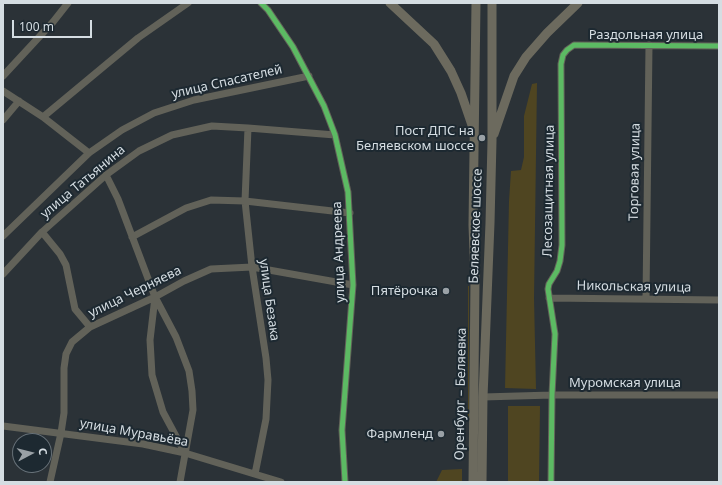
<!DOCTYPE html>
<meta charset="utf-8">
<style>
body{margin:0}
#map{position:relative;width:722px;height:485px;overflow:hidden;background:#2b3237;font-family:"Noto Sans",sans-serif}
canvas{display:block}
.frame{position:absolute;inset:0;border:4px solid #d5dde2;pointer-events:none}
.north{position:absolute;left:12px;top:433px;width:40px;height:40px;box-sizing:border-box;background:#1d2931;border:1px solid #677178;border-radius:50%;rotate:83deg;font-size:11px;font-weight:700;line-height:16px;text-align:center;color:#d5dde2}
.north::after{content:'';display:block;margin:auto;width:14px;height:18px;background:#9aa1a6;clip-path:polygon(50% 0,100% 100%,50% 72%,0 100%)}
.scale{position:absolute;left:12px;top:20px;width:80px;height:18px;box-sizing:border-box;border:2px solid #d5dde2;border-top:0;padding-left:5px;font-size:12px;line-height:14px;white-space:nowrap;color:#d5dde2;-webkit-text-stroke:3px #1d2931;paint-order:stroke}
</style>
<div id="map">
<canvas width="722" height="485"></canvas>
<div class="frame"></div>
<div class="north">С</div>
<div class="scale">100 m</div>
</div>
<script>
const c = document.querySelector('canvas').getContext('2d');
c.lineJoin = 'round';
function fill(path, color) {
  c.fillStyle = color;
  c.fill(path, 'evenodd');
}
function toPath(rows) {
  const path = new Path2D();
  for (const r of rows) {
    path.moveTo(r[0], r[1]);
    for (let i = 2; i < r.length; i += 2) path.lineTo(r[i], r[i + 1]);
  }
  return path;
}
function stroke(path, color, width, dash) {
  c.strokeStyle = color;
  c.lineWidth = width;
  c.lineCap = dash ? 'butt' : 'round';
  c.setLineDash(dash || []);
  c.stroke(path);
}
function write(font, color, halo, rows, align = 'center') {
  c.font = font + ' "Noto Sans",sans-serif';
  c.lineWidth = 4;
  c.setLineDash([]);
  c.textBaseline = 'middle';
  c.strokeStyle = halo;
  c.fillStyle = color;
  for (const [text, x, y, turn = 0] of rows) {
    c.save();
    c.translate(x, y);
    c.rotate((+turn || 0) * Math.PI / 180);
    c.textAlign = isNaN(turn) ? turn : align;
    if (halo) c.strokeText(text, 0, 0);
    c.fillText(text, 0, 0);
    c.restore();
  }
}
fill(toPath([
 [537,83,534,298,536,389,505,388,509,201,511,171,521,170,524,157,524,116,532,84],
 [468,286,469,286,469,417,468,417],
 [508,406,540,406,539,482,508,482],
 [462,469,462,482,436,482,442,470]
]), '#4f4521');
stroke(toPath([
 [261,3,268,10,293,47,324,106,335,135,348,192,353,285,342,430,345,482],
 [3,76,53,22,68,3],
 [3,91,43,117,89,153],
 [43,117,138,38,188,3],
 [3,120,19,101],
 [248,128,245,201,252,267,266,358,268,380,266,419,255,474],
 [106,175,118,199,155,297,176,337,189,371,192,391,193,410,180,482],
 [42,232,60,254,66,265,75,309,90,327],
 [3,236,89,153,122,130,154,113,194,100,309,76],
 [132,237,186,208,211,200,245,201,350,213],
 [3,274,42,232,106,175,139,151,172,135,212,126,248,128,335,135],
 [155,297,150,340,152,375,163,412,185,453],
 [549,298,719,300],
 [646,299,649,45],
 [483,397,552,395,719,395],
 [3,426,143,444,185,453,281,482],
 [50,482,61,433,64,413,64,368,66,354,72,342,90,327,155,297,184,281,211,269,252,267,353,285],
 [551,482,552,395,555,334,548,289,549,284,557,271,560,261,562,245,561,64,563,55,567,50,574,45,719,46]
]), '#626259', 7);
stroke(toPath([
 [390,3,434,44,451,71,461,93,473,128],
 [494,134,514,76,526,57,547,33,578,3],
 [473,482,475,279,473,225,476,3],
 [482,482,483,397,490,223,492,141,492,3]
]), '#6c6a5e', 9);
stroke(toPath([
 [261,3,268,10,293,47,324,106,335,135,348,192,353,285,342,430,345,482],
 [551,482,552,395,555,334,548,289,549,284,557,271,560,261,562,245,561,64,563,55,567,50,574,45,719,46]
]), '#5cba63', 5);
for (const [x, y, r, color] of [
 [482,138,4,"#9aa1a6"],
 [446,291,4,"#9aa1a6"],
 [441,434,4,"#9aa1a6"]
]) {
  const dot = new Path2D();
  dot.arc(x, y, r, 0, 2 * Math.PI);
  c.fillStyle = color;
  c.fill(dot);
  stroke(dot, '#1d2931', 1.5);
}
write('13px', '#d5dde2', '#1d2931', [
 ["Раздольная улица",646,35],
 ["улица Спасателей",227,82,-13],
 ["Торговая улица",635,172,-89],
 ["улица Татьянина",83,182,-40],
 ["Лесозащитная улица",549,191,-89],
 ["Беляевское шоссе",476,226,-88],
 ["улица Андреева",339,252,-92],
 ["Никольская улица",634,287,1],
 ["улица Черняева",135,292,-26],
 ["улица Безака",269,300,82],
 ["Муромская улица",625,383],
 ["Оренбург – Беляевка",461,394,-89],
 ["улица Муравьёва",134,433,10]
]);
write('13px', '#d5dde2', '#1d2931', [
 ["Пост ДПС на",474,131],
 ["Беляевском шоссе",474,146],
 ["Пятёрочка",438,291],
 ["Фармленд",433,434]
], 'right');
</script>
